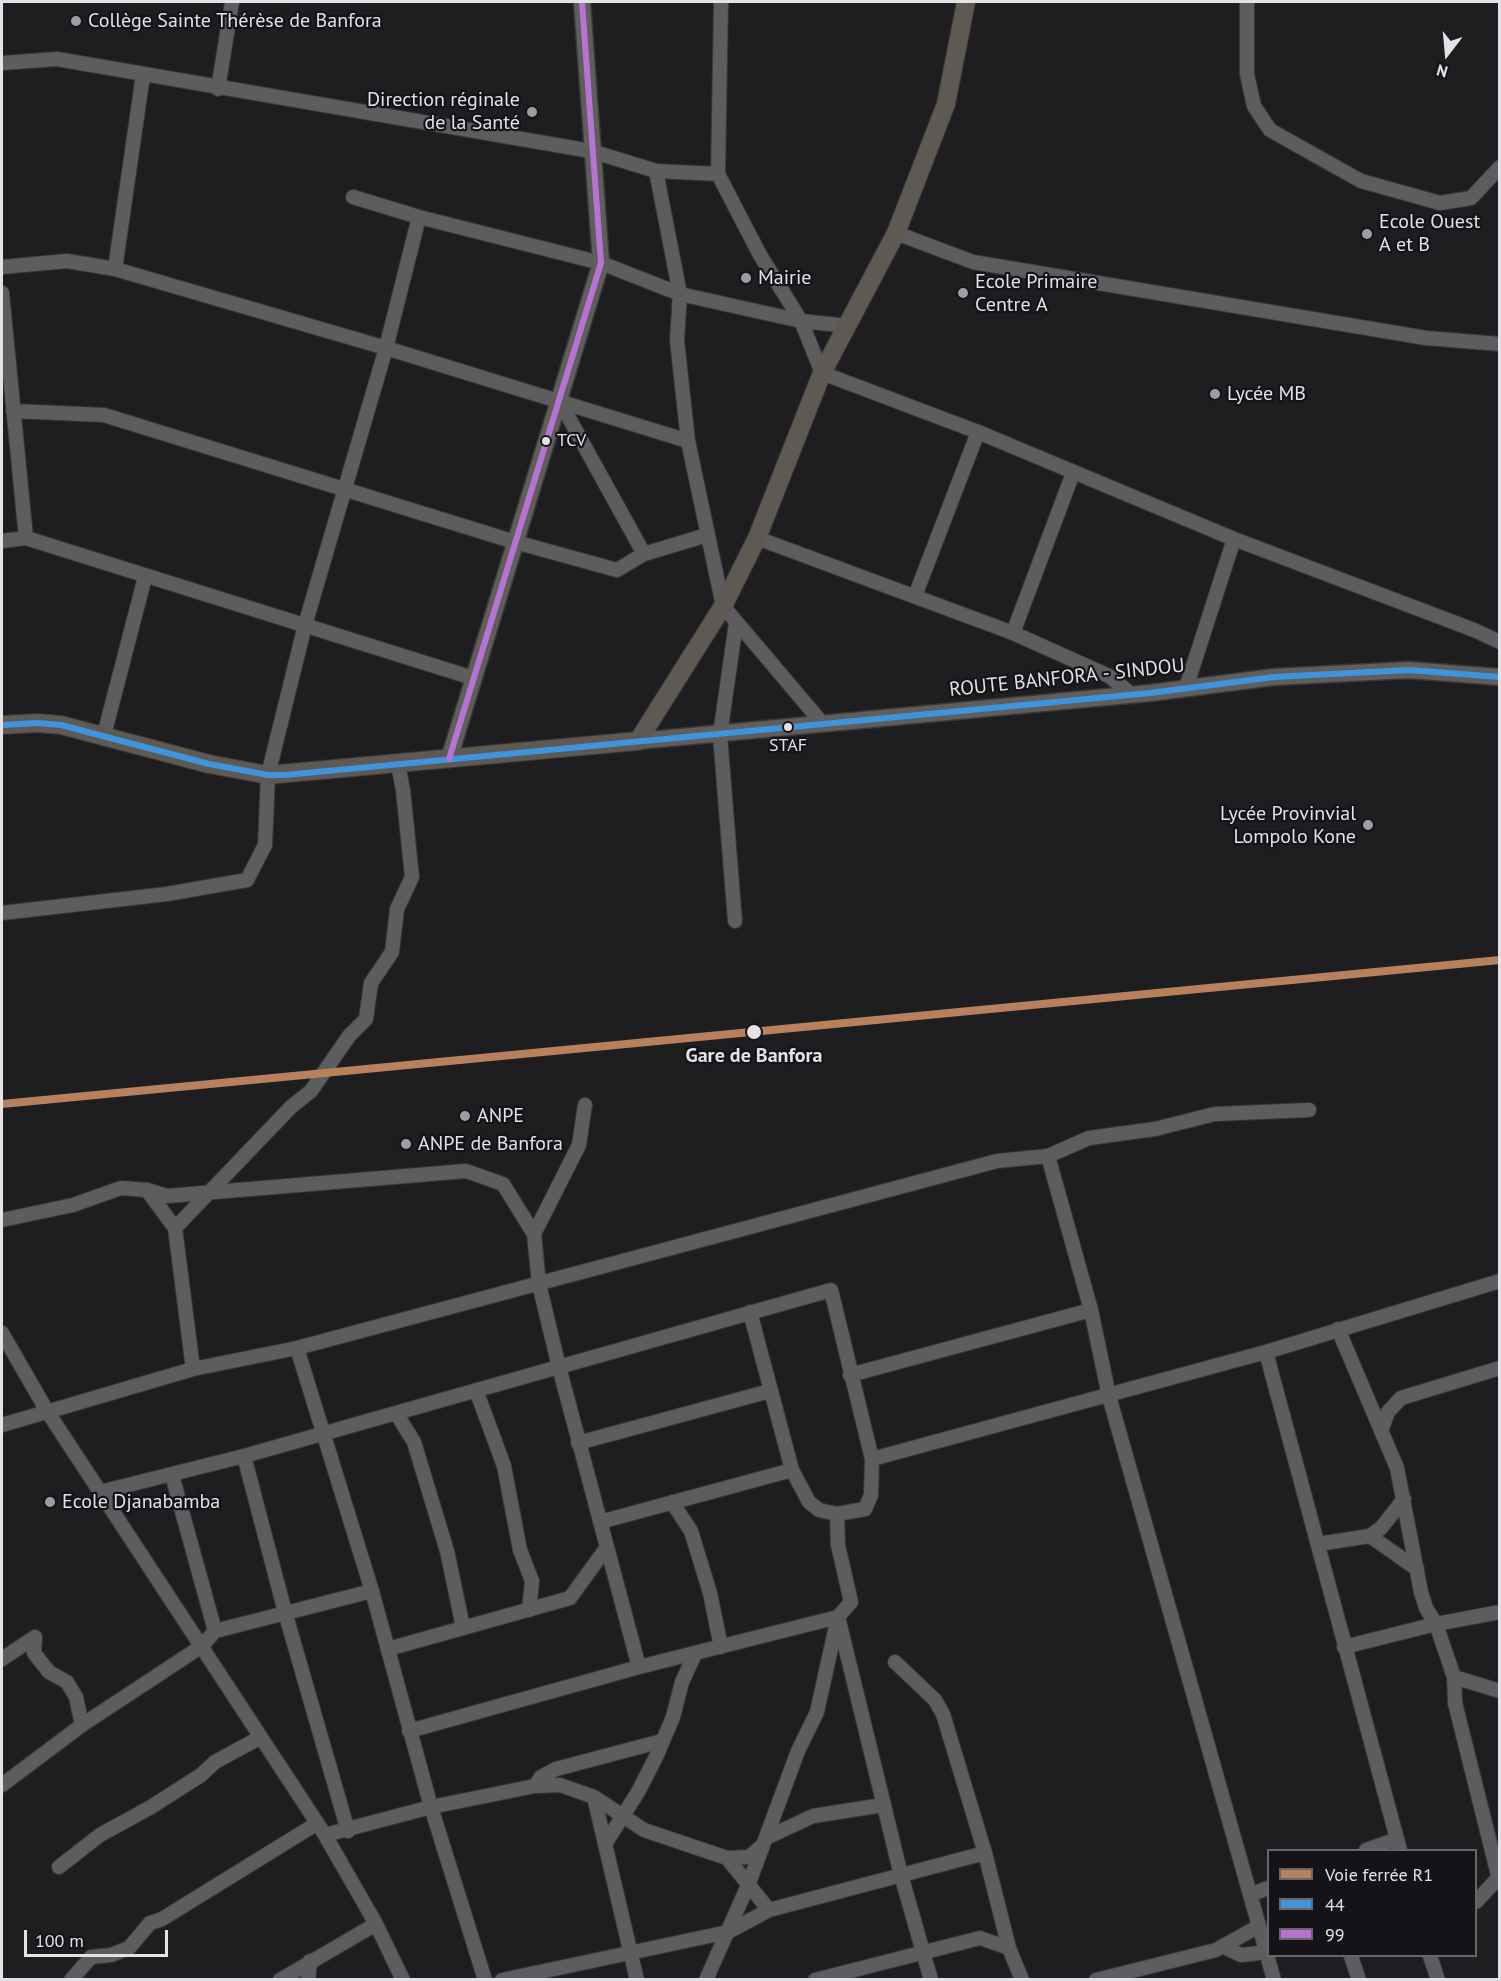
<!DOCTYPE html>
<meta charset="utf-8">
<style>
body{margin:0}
#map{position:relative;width:1501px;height:1981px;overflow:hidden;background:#1e1d20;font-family:"PT Sans",sans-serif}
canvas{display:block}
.frame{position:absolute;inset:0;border:3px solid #e4e2e6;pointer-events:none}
.legend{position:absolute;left:1267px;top:1849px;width:210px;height:108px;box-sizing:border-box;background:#151318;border:2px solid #68666a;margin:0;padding:8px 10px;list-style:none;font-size:18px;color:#e4e2e6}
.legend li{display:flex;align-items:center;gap:12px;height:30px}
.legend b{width:30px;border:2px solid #68666a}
.north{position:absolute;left:1417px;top:24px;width:60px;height:60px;-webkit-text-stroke:4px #151318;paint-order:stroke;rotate:196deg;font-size:16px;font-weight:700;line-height:24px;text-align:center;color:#e4e2e6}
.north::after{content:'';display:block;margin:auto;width:21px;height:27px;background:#e4e2e6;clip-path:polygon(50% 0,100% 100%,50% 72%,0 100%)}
.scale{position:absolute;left:24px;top:1930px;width:144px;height:27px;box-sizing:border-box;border:3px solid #e4e2e6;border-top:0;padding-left:8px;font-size:18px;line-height:21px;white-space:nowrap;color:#e4e2e6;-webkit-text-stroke:4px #151318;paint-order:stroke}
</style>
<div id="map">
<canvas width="1501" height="1981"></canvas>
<div class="frame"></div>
<ul class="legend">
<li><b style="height:8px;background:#b6815c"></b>Voie ferrée R1</li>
<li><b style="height:8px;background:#4094de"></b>44</li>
<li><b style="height:8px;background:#b673d3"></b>99</li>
</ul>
<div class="north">N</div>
<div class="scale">100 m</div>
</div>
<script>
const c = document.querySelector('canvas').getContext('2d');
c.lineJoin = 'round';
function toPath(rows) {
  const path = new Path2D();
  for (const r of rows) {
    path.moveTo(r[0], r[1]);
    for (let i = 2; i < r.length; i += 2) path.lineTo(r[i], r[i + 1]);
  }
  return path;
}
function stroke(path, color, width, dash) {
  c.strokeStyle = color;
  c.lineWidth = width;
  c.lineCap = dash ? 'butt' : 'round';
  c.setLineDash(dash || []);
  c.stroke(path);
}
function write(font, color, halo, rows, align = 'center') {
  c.font = font + ' "PT Sans",sans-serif';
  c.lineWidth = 4.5;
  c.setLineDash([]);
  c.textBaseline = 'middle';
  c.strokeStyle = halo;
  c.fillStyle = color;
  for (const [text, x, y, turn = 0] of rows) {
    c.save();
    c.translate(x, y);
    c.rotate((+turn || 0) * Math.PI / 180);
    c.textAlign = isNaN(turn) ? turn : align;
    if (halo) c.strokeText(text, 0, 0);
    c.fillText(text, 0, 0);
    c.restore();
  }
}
const minor = toPath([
 [721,2,718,174,760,255,801,321,822,373,978,432,1234,539,1474,630,1500,642],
 [1247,2,1247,74,1254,106,1270,130,1361,181,1440,203,1471,198,1500,167],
 [2,63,57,59,591,151,656,171,718,174],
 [218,89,232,2],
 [656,171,680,294,677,340,688,441,723,606,822,723],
 [353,197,419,217,601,263,680,294,801,321,848,326],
 [896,233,973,262,1426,338,1500,344],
 [2,267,67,261,115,269,386,348,688,441],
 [115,269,143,75],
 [2,293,26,538],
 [559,400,644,554],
 [13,411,104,415,515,542,617,570,644,554,707,535],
 [757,538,1013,633,1109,676,1131,694],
 [2,541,26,538,473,678],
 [915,596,978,432],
 [1013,633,1073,473],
 [1186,688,1234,539],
 [104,735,145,577],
 [2,913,167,894,247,880,265,845,268,775,305,625,386,348,419,217],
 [735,921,720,735,736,623],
 [1048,1156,1091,1310,1109,1396,1259,1926,1216,1950,1096,1980],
 [147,1190,175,1228,193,1369],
 [2,1220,73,1205,121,1188,147,1190,167,1196,466,1171,503,1184,534,1234,539,1284,559,1367,639,1667],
 [175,1228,291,1107,311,1091,349,1036,366,1019,371,983,392,952,397,909,412,877,403,790,398,764],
 [534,1234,579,1145,585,1105],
 [1338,1329,1397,1468,1421,1592,1426,1608,1436,1624,1454,1677,1455,1703,1500,1883],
 [2,1333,47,1411,325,1835,376,1924,403,1980],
 [297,1348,372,1591,431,1807,485,1980],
 [1266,1352,1400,1850],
 [850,1375,1091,1310],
 [476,1390,504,1466,520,1550,532,1581,529,1610],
 [396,1413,414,1442,447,1551,463,1627],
 [2,1425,193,1369,297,1348,997,1161,1048,1156,1089,1138,1155,1129,1215,1114,1309,1110],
 [1381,1431,1388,1412,1401,1398,1500,1368],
 [578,1443,770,1391],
 [244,1456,285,1612,348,1831],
 [872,1459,1266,1352,1500,1281],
 [792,1470,809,1502,819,1510,837,1514],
 [172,1475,215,1631],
 [100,1492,244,1456,831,1290,872,1459,871,1495,865,1509,837,1514,838,1545,851,1602,838,1617,817,1712,798,1751,749,1883,706,1980],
 [672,1502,691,1531,710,1593,721,1647],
 [600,1522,792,1470,750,1312],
 [1370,1536,1417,1569],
 [1318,1544,1370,1536,1381,1528,1404,1499],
 [1344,1647,1436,1624,1500,1612],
 [388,1649,570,1598,607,1547],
 [2,1659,35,1637,34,1653,49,1672,67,1682,76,1697,82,1725],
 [895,1662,935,1700,943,1714,985,1853,1009,1948,1022,1980],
 [1454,1677,1500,1691],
 [409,1731,639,1667,838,1617,901,1875,931,1980],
 [2,1785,82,1725,202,1646,215,1631,372,1591],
 [535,1786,541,1777,556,1769,662,1741],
 [594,1797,637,1980],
 [325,1835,431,1807,535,1786,560,1785,594,1797,644,1830,727,1858,769,1910],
 [766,1838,813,1816,883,1805],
 [605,1844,638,1792,656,1757,673,1717,682,1682,695,1654],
 [1366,1850,1397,1839],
 [727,1858,749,1857,763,1845],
 [59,1867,100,1835,151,1807,201,1775,215,1762,261,1737],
 [1250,1895,1268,1888],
 [1476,1902,1498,1878],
 [1259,1926,1274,1980],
 [1224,1947,1241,1955,1268,1952],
 [1351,1956,1359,1980],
 [1430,1956,1438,1980],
 [71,1980,91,1957,111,1955,129,1948,150,1923,162,1919,316,1824],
 [280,1980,376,1924],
 [308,1980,310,1961],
 [502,1980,728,1932,769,1910,985,1853],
 [815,1980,980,1938,1009,1948]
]);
const major = toPath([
 [638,741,1150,693,1274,677,1409,670,1500,677],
 [449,759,601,263,582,2]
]);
const highway = toPath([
 [2,725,37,723,61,725,209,764,268,775,638,741,723,606,757,538,822,373,896,233,946,104,966,2]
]);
stroke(minor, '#383739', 16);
stroke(major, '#383739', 19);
stroke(highway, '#383739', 20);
stroke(minor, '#5d5c5f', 14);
stroke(major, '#605e5a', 16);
stroke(highway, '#5e5953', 18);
stroke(toPath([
 [2,725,37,723,61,725,209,764,268,775,285,775,1150,693,1274,677,1409,670,1500,677]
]), '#4094de', 6);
stroke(toPath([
 [449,759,601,263,582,2]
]), '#b673d3', 6);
stroke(toPath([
 [2,1104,1500,960]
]), '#b6815c', 8);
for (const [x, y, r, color] of [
 [76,21,6,"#9f9da1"],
 [532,112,6,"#9f9da1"],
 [1367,234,6,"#9f9da1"],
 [746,278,6,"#9f9da1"],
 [963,293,6,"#9f9da1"],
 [1215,394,6,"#9f9da1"],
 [546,441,5,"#e4e2e6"],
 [788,727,5,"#e4e2e6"],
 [1368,825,6,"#9f9da1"],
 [754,1032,8,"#e4e2e6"],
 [465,1116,6,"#9f9da1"],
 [406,1144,6,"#9f9da1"],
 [50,1502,6,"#9f9da1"]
]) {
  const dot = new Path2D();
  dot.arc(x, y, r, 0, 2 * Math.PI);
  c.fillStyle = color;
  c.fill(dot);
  stroke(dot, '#151318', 2);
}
write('18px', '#e4e2e6', '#151318', [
 ["TCV",557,441],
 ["STAF",788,746,"center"]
], 'left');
write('20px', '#e4e2e6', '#151318', [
 ["Collège Sainte Thérèse de Banfora",88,21],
 ["Direction réginale",520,100,"right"],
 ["de la Santé",520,123,"right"],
 ["Ecole Ouest",1379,222],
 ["A et B",1379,245],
 ["Mairie",758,278],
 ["Ecole Primaire",975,282],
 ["Centre A",975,305],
 ["Lycée MB",1227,394],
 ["Lycée Provinvial",1356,814,"right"],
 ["Lompolo Kone",1356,837,"right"],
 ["ANPE",477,1116],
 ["ANPE de Banfora",418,1144],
 ["Ecole Djanabamba",62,1502]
], 'left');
write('20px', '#e4e2e6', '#151318', [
 ["ROUTE BANFORA - SINDOU",1067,678,-6]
]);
write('bold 20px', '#e4e2e6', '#151318', [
 ["Gare de Banfora",754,1056]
]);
</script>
